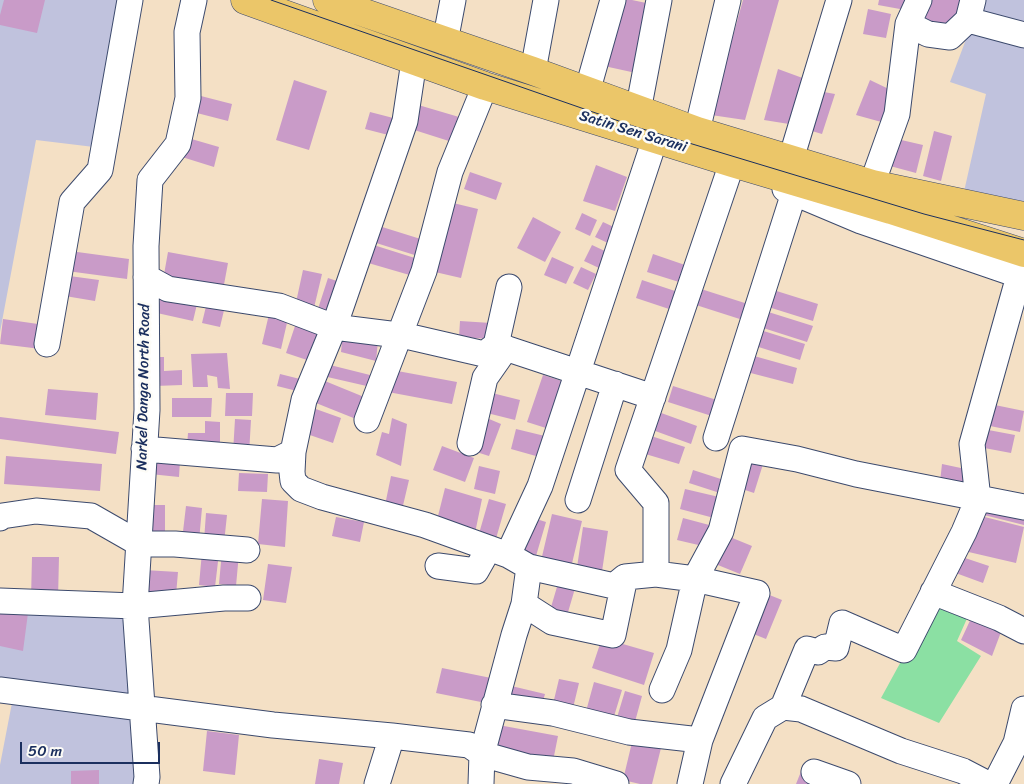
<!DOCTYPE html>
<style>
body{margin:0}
#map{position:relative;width:1024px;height:784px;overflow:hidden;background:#f4e0c5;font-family:Sriracha,sans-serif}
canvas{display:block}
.scale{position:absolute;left:20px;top:742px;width:140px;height:22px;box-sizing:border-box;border:2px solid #1b2f5e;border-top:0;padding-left:6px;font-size:15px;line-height:18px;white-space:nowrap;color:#1b2f5e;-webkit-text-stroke:4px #fdfcf7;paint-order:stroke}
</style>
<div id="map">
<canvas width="1024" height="784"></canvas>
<div class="scale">50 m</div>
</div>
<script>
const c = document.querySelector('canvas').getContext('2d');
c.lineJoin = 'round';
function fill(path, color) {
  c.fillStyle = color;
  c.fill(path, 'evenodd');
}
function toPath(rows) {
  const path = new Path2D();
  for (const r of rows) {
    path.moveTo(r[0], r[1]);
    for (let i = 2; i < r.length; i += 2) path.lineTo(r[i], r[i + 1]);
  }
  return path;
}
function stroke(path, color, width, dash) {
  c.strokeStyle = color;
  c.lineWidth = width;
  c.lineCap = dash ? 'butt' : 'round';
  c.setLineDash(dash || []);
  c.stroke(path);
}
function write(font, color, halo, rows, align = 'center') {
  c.font = font + ' Sriracha,sans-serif';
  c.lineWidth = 5;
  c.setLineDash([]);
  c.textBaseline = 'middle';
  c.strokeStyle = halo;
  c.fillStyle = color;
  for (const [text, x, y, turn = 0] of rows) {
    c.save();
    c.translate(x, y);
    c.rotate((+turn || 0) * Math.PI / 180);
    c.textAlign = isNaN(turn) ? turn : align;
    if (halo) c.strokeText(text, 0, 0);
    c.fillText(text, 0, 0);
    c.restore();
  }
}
fill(toPath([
 [0,0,123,0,94,147,36,140,0,332],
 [978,0,1024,0,1024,212,963,196,986,94,950,82,974,18],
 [0,604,126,611,136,784,0,784,0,765,16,682,0,680]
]), '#c0c2dd');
fill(toPath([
 [933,603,969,614,957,641,981,656,939,723,881,698]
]), '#8be0a3');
fill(toPath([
 [4,0,45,0,37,33,0,25,0,15],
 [619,0,632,0,651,4,636,73,604,66],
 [743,0,779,0,745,120,711,115],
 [879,0,913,0,911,11,878,5],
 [924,0,963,0,958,26,920,19],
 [868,9,891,14,886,38,863,34],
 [778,69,808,80,789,124,764,120],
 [294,80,327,91,309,150,276,140],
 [870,80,895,92,885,123,856,115],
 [807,89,835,94,822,134,795,126],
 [197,95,232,104,228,121,193,112],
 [415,104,459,117,452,142,408,128],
 [370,112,401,120,396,137,365,129],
 [934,131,952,136,941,181,923,176],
 [188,138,219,147,214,167,182,157],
 [897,139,923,145,916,173,890,166],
 [596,165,627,177,615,211,583,201],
 [470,172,502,183,496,200,464,189],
 [453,203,478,209,461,278,435,272],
 [582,213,597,220,590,236,575,229],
 [533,217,561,232,545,262,517,248],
 [603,222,618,229,610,244,595,237],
 [379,226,427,241,421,257,373,242],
 [364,242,418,259,413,276,358,260],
 [592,245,607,252,599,268,584,261],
 [70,251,129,259,127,279,67,271],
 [168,252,228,263,223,290,163,280],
 [653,254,685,265,679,282,647,272],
 [552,257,574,267,566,284,544,275],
 [581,267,596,274,588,290,573,283],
 [303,270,322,274,313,312,295,307],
 [62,275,99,280,95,301,59,295],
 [328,278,346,284,334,321,316,315],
 [642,280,678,292,672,310,636,298],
 [767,288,818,304,813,321,762,305],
 [701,289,751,305,746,321,696,305],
 [162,292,198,300,193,321,157,313],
 [208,298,226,302,220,327,202,323],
 [270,310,289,314,281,349,262,344],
 [762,310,813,326,807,342,757,326],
 [3,319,45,325,41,349,0,344],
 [297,320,327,331,316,363,286,353],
 [460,321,491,323,490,339,459,337],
 [754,328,805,344,800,360,749,344],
 [343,331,378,341,376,361,341,352],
 [227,353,230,389,218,388,217,377,207,375,208,387,193,387,191,354],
 [747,354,797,368,793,384,743,371],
 [154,357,164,357,164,371,182,370,182,385,155,386],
 [326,364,374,376,371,387,323,376],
 [392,370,457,382,452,404,388,392],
 [280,374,304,380,301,392,277,386],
 [543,375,565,382,549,429,527,422],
 [320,379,369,399,361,421,311,401],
 [673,386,723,402,718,418,668,402],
 [48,389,98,393,96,420,45,415],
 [226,393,253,393,252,416,225,416],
 [492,393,520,400,515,420,487,413],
 [172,398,212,398,211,417,172,417],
 [990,404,1024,411,1020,432,985,425],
 [313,408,341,418,333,443,304,433],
 [653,410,697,426,691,444,647,428],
 [482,416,501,424,489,456,470,450],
 [0,417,119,432,116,454,0,439],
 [392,418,407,424,401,466,376,455,382,432,389,434],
 [235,419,251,420,249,454,233,453],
 [205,421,220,422,220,447,187,446,188,433,205,433],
 [516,429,549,437,543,458,511,449],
 [983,429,1015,435,1011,453,979,447],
 [648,435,685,447,679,464,642,453],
 [442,446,474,458,465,482,433,470],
 [746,455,764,461,754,493,736,487],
 [6,456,102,464,100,491,4,484],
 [152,458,180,461,179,477,150,474],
 [942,464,975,471,972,492,939,491],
 [479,466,500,471,495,494,474,489],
 [693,470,727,481,723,494,689,483],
 [239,473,268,474,267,492,238,491],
 [391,476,409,480,401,514,384,510],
 [445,488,482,499,474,538,436,524],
 [685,489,719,497,714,518,680,509],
 [262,499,288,501,285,547,258,544],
 [489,499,506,504,495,542,478,537],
 [147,505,165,505,165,538,146,537],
 [186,506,202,508,199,541,182,540],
 [1024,506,1024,525,972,512],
 [206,513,227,515,224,543,204,541],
 [969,513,1024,527,1016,563,960,550],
 [552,514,582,521,570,572,540,565],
 [336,517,364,522,360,542,332,536],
 [530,517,546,522,536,556,520,552],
 [683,518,713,526,707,547,677,540],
 [583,527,608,531,601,578,576,574],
 [725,535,752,546,740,574,713,563],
 [222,551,239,553,236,586,219,584],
 [202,552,219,553,215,587,199,585],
 [959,556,989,566,983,583,953,572],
 [32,557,59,557,58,599,31,599],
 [268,564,292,567,286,603,263,600],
 [144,570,178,572,176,595,143,593],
 [559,580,576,585,566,619,549,614],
 [767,594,782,600,766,639,751,633],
 [0,609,28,613,23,651,0,646],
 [974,612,1004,624,992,656,961,640],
 [602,638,654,653,644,685,592,668],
 [442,668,496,679,491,704,436,693],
 [559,679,579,683,573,708,553,704],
 [594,682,622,690,612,723,585,715],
 [503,684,545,694,541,708,499,698],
 [625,691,642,696,633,729,615,724],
 [493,724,558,736,553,761,489,749],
 [207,731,239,735,235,775,203,771],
 [633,738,662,744,652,784,640,784,623,780],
 [319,759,343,763,339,784,315,784],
 [802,769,847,784,796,784],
 [99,770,99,784,71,784,71,771]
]), '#c99bc8');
const minor = toPath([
 [968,20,973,0],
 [908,24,928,34,950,37,968,20,1024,35],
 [445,42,453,0],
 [414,61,405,121,334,327,304,400,293,452,292,472,293,481,301,489,322,497,425,525,508,555,529,567,614,586,625,577,656,574,695,579,757,593,700,740,690,784],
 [533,71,546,0],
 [587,92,613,0],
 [638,111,659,0],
 [697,131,728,0],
 [791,159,839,0],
 [872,184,897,114,908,24,919,0],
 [785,189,861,221,1024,277],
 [146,277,168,289,279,306,334,327,406,336,484,354,496,345,509,287],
 [47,344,72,202,100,170,130,0],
 [496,345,653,397],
 [367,420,424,271,450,172,485,86],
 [716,438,799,177],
 [470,443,485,378,506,348],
 [144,449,277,460,293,452],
 [578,500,615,384],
 [0,518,2,516,36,511,91,516,140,544,175,544,247,550],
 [508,555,540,486,655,139],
 [438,566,476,571,489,548],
 [656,574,656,503,628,470,732,163],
 [933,592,999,618,1024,631],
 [0,601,135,606,224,598,248,598],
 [524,604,552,622,613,635,625,577],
 [0,690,273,725,392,736,469,745,482,754,528,767,573,771,616,784],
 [662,690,679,650,695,579,721,531,742,449,797,459,856,474,1024,507],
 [494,705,553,713,629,732,700,740],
 [783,707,801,709,901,751,963,771,988,784],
 [814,772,848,784],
 [146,784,147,777,135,606,147,410,146,246,150,180,178,144,188,98,187,32,194,0],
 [377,784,392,736],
 [481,784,482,754,514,635,524,604,529,567],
 [733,784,765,718,783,707,807,649,818,652,825,647,836,648,842,623,904,650,964,532,978,499,972,444,1019,276],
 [995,784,1016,743,1024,709]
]);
const major = toPath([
 [245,0,485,86,732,163,891,210,1024,253],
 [327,0,533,71,697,131,872,184,1024,216]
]);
stroke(minor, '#3c4a6d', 27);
stroke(major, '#3c4a6d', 29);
stroke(minor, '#fff', 25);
stroke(major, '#ebc669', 28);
stroke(toPath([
 [271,0,636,127,924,214,1024,240]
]), '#1b2f5e', 1);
write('15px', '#1b2f5e', '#fdfcf7', [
 ["Satin Sen Sarani",633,132,17],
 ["Narkel Danga North Road",144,387,-89]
]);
</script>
